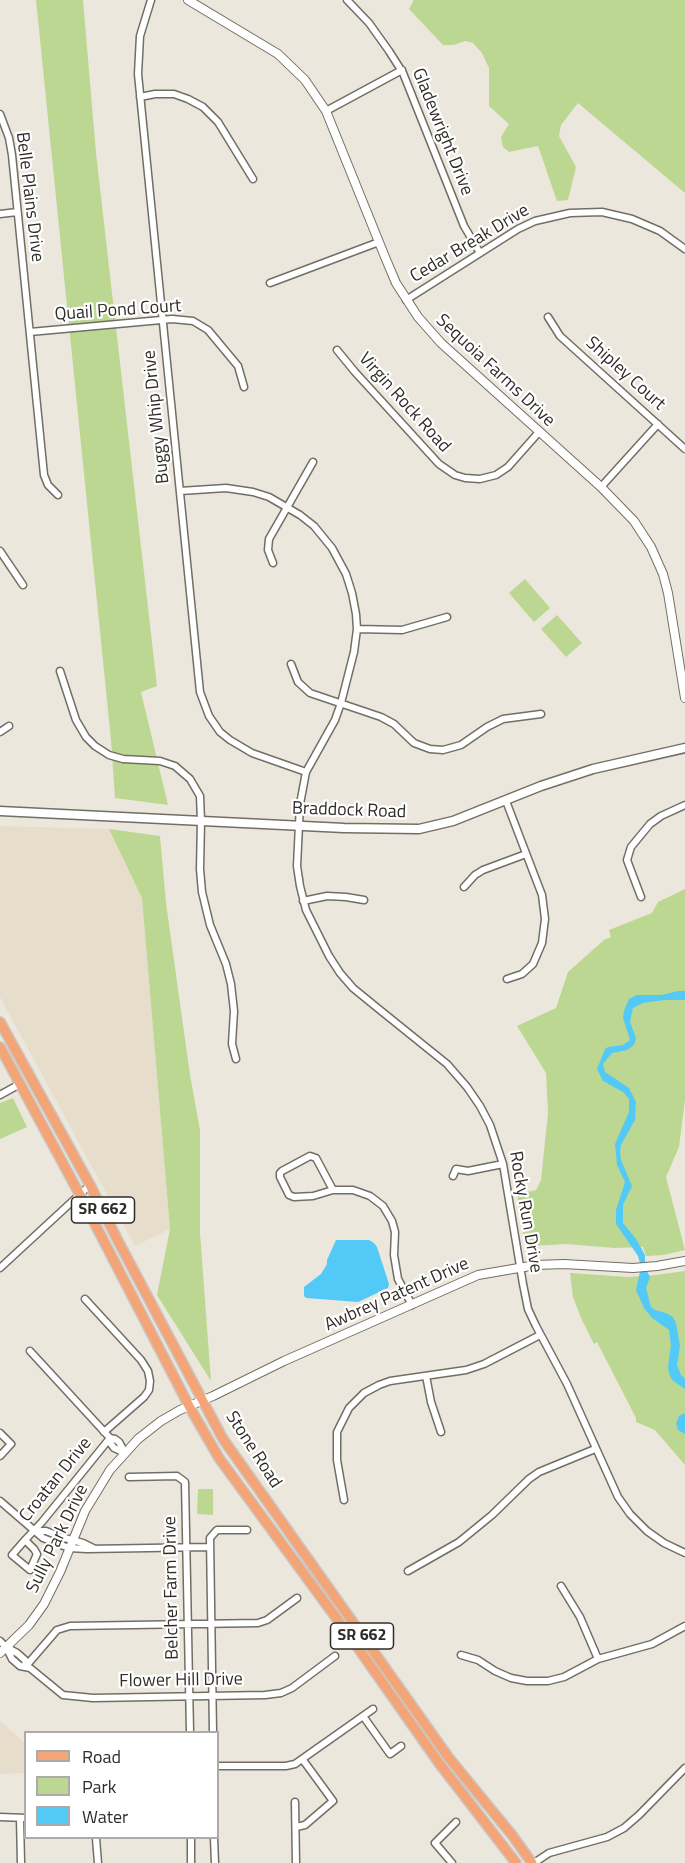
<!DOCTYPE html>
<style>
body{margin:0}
#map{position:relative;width:685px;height:1863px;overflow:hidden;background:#ece7dc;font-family:"Titillium Web",sans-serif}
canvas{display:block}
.legend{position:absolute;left:24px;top:1731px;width:195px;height:108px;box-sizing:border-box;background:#fff;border:2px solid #acaba9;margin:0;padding:8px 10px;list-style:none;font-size:18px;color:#2f2d29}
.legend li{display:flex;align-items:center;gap:12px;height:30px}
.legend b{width:30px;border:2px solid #acaba9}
</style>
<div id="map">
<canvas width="685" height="1863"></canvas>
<ul class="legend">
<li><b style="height:8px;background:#f4a577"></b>Road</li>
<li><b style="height:16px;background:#bcd791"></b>Park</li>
<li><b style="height:16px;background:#53c9f8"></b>Water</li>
</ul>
</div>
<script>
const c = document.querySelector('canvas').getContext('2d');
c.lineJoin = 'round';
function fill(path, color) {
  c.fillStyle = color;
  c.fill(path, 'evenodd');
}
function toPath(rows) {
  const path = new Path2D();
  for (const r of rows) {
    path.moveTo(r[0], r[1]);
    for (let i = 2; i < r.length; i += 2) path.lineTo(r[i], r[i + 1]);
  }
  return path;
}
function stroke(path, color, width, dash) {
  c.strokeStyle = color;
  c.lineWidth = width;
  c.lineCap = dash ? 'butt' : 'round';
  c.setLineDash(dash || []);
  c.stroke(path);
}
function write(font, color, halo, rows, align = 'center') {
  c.font = font + ' "Titillium Web",sans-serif';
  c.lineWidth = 4.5;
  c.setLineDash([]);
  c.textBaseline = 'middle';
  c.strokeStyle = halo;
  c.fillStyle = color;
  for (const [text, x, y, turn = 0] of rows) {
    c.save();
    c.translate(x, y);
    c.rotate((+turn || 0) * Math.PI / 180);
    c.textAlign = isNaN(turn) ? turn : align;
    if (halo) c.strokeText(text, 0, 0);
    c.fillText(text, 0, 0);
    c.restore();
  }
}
fill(toPath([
 [0,826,109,829,142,898,170,1229,135,1246,0,997],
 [0,1721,25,1743,25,1773,0,1774]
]), '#e6ddcb');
fill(toPath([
 [36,0,83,0,96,153,157,686,141,692,168,805,115,798,111,740],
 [414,0,685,0,685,193,578,103,561,125,559,136,576,167,568,200,557,201,538,146,509,152,503,147,501,137,509,124,489,106,489,68,482,53,473,43,465,41,454,45,443,45,409,9],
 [525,579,550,608,534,622,509,593],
 [557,615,582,643,566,657,541,629],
 [109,829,160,836,166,903,190,1075,200,1130,200,1233,211,1381,157,1295,170,1229,142,898],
 [685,889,685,1100,679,1147,666,1177,685,1250,664,1255,646,1256,643,1247,615,1248,566,1244,532,1246,527,1245,524,1240,517,1194,536,1190,541,1180,548,1113,546,1073,517,1026,556,1008,568,972,604,940,611,937,609,930,652,913,658,902],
 [13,1098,27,1127,0,1139,0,1103],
 [685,1271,685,1465,655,1430,636,1422,636,1418,597,1342,594,1344,581,1318,573,1297,570,1273,628,1277,656,1275],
 [198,1489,213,1489,213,1515,197,1514]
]), '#bcd791');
fill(toPath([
 [679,991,685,991,685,1000,664,1000,643,1003,633,1008,630,1022,636,1038,634,1045,627,1050,612,1053,603,1064,605,1072,629,1088,636,1102,635,1120,621,1145,620,1152,621,1160,632,1186,623,1205,623,1223,636,1239,645,1255,645,1267,650,1277,646,1288,651,1307,655,1310,666,1313,673,1317,676,1323,680,1346,677,1365,681,1375,685,1379,685,1389,672,1380,669,1373,668,1367,671,1345,669,1330,652,1318,644,1308,636,1290,641,1267,638,1256,616,1224,616,1210,625,1182,617,1165,615,1144,629,1112,629,1099,623,1092,603,1081,597,1069,605,1049,608,1047,623,1045,630,1040,623,1018,624,1011,629,999,637,995,661,995],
 [336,1240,369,1240,374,1243,377,1247,389,1284,388,1288,358,1302,306,1298,304,1296,304,1287,321,1274,327,1264,327,1260],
 [685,1413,685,1434,678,1430,676,1424,679,1416]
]), '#53c9f8');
const minor = toPath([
 [151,0,140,36,138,74,200,692,209,716,220,732,230,740,252,753,306,772],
 [347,0,369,23,389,51,403,73,464,226,480,253],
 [140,97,155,94,174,94,188,99,203,107,218,122,253,179],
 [326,111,402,70],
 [0,114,9,138,12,155,44,475,48,485,58,495],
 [0,214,17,212],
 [270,283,379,242],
 [406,300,518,229,535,221,570,213,602,212,632,219,660,231,685,249],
 [548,317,560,336,685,449],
 [30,332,172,319,193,321,208,330,238,366,244,387],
 [337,350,355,372,439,464,455,475,465,478,480,479,496,475,508,467,539,432],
 [601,487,658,424],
 [180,491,226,488,253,492,269,497,300,515,314,526,332,548,346,574,352,593,356,614,357,629,354,652,341,703,335,720,306,772,300,804,297,866,300,886,306,910,329,956,340,973,353,988,375,1006,447,1064,467,1087,480,1106,490,1125,503,1164,523,1284,528,1309,536,1326,567,1384,618,1497,630,1514,647,1531,664,1543,685,1553],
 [0,551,23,585],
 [273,563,268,550,269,539,313,462],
 [357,629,402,630,447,617],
 [291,664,298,682,310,693,381,717,394,724,414,743,430,749,443,750,461,745,487,727,503,719,541,714],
 [60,671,76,720,86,737,95,746,109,755,123,759,160,761,175,766,190,779,200,796,201,821,200,869,202,892,210,925,226,964,231,984,234,1011,232,1044,236,1059],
 [0,732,9,726],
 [506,801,542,895,545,919,542,943,533,964,522,974,507,979],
 [464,887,475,875,483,870,526,854],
 [641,897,627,860,631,847,650,824,661,816,685,805],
 [303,901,327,896,346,897,364,900],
 [0,1095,20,1084],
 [453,1176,456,1169,468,1171,503,1164],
 [333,1190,316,1158,310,1156,282,1171,280,1173,280,1177,289,1195,294,1197,313,1196,333,1190,353,1190,370,1196,383,1206,392,1221,395,1232,394,1255,398,1279,412,1305],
 [0,1268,90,1185],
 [85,1299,141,1360,148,1371,150,1381,149,1390,144,1397,104,1432],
 [30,1351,110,1438,115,1439,119,1442,125,1453],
 [426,1376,431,1402,441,1432],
 [0,1433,11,1444,0,1456],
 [110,1438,111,1444,114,1448,125,1453],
 [129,1477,177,1476,185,1482,190,1732],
 [344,1500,337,1460,337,1432,349,1408,364,1393,379,1385,390,1381,466,1370,484,1364,540,1335],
 [0,1501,43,1538,69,1548,87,1549,210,1547],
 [35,1531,46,1531,61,1537,83,1543,93,1548],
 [25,1540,34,1549,37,1554,30,1570,12,1555,25,1540,42,1522,110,1438],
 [408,1571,459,1542,492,1515,529,1479,539,1472,595,1449],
 [561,1586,580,1617,598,1659],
 [0,1641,6,1647,12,1659,20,1666,30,1668,63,1695,93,1698,265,1695,281,1693,292,1688,335,1656],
 [6,1647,17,1653,25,1660,26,1666],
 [461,1655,478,1660,495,1671,511,1678,527,1681,548,1681,564,1677,598,1659,652,1644,685,1626],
 [26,1666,57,1630,70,1626,258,1623,267,1620,297,1598],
 [363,1716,390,1754,401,1746],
 [213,1732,210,1538,217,1530,247,1530],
 [218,1766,286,1766,295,1764,373,1709],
 [295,1802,296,1863],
 [0,1817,26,1818],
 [20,1818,21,1863],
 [296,1827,305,1825,333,1801,303,1760],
 [96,1838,98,1863],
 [214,1838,215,1863],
 [191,1863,191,1838],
 [452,1863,435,1843,456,1822],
 [534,1863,549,1853,607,1837,624,1828,639,1815,685,1768]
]);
const tertiary = toPath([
 [188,0,278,54,305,80,326,111,385,257,396,283,418,317,441,343,601,487,634,521,651,547,663,574,668,593,685,698],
 [0,1653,29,1625,44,1604,60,1572,85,1511,110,1470,138,1439,161,1421,180,1410,213,1396,284,1361,478,1275,536,1265,564,1264,633,1268,657,1266,685,1261]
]);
const secondary = toPath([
 [0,811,344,828,419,829,453,821,541,786,593,769,685,748]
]);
const primary = toPath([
 [0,1022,90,1185,117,1239,223,1439,449,1758,512,1835,532,1863],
 [0,1047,80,1195,189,1406,219,1458,356,1645,439,1763,516,1863]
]);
stroke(minor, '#736e64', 9);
stroke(tertiary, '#736e64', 10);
stroke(secondary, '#736e64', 11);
stroke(primary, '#c9c8c7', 12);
stroke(minor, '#fff', 6);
stroke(tertiary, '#fff', 8);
stroke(secondary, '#fff', 8);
stroke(primary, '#f4a577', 9);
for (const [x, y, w] of [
 [103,1210,63],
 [362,1636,63]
]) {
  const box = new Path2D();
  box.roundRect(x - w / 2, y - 13, w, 26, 4.5);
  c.fillStyle = '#fff';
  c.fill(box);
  stroke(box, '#2f2d29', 1.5);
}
write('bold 16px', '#2f2d29', null, [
 ["SR 662",103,1210],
 ["SR 662",362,1636]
]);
write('18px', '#2f2d29', '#fff', [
 ["Gladewright Drive",442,132,68],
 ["Belle Plains Drive",29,197,83],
 ["Cedar Break Drive",470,244,-31],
 ["Quail Pond Court",118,311,-4],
 ["Sequoia Farms Drive",495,371,43],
 ["Shipley Court",625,374,42],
 ["Virgin Rock Road",404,403,48],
 ["Buggy Whip Drive",157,417,-96],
 ["Braddock Road",349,811,2],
 ["Rocky Run Drive",525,1212,80],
 ["Awbrey Patent Drive",397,1295,-24],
 ["Stone Road",253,1450,57],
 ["Croatan Drive",56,1480,-51],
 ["Sully Park Drive",58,1539,-64],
 ["Belcher Farm Drive",172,1588,-91],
 ["Flower Hill Drive",181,1681,-1]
]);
</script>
